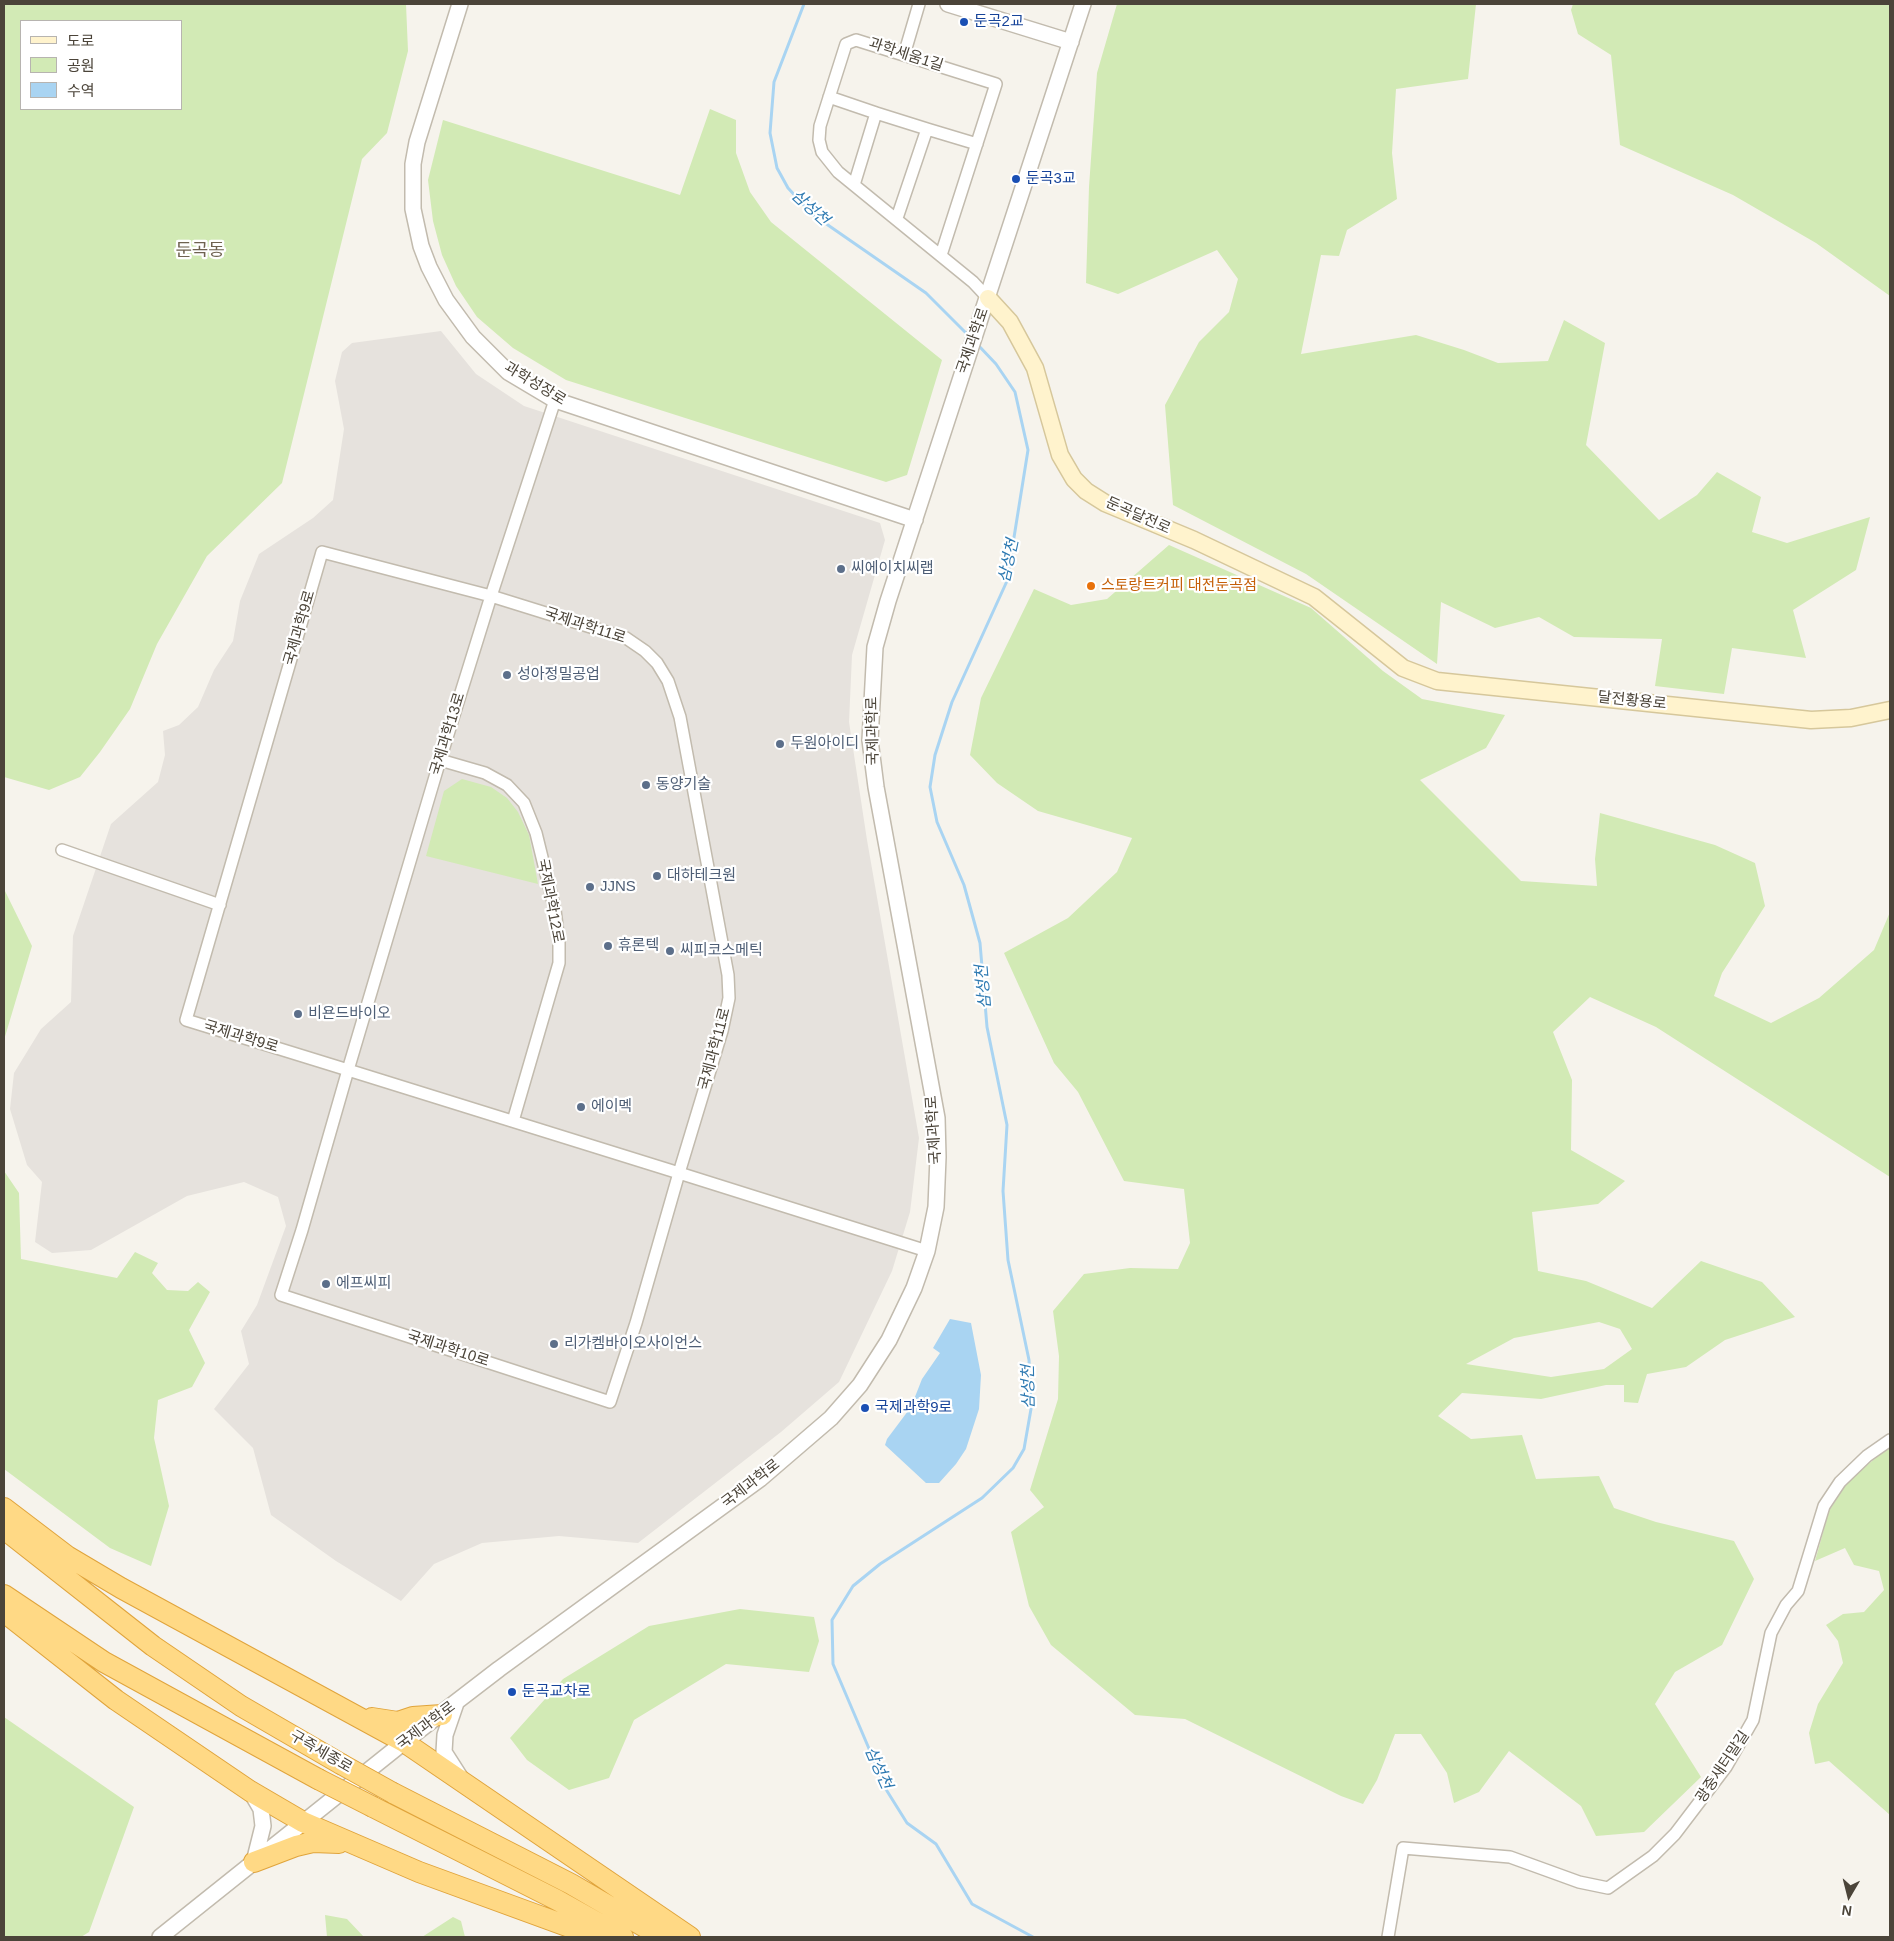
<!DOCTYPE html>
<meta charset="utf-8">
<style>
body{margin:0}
#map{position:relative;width:1894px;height:1941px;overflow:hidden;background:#f6f3ec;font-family:Helvetica,"Noto Sans KR",sans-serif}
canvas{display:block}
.frame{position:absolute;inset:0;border:5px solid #4b4439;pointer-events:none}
.legend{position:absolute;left:20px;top:20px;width:162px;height:90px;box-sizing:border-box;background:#fff;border:1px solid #b7b4b0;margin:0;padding:6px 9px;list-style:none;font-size:15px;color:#4b4439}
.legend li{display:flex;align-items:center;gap:10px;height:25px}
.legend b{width:25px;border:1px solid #b7b4b0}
.north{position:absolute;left:1824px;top:1871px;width:50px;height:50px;-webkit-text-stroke:4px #fff;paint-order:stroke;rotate:188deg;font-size:14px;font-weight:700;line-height:20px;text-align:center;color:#4b4439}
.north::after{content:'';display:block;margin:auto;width:18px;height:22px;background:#4b4439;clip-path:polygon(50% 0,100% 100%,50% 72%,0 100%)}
</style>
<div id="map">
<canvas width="1894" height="1941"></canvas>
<div class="frame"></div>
<ul class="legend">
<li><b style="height:6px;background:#fff3cd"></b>도로</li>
<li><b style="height:14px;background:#d2eab5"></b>공원</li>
<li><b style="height:14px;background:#a9d4f2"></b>수역</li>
</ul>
<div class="north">N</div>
</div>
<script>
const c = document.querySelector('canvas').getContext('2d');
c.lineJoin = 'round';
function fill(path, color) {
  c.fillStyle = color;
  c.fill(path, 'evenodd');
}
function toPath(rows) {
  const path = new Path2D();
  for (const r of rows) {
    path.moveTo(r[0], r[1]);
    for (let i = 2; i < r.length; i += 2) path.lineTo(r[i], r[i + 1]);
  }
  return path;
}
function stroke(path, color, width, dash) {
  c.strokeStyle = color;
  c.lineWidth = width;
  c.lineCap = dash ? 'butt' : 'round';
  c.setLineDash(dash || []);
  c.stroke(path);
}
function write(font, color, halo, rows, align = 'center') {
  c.font = font + ' Helvetica,"Noto Sans KR",sans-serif';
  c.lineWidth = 4.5;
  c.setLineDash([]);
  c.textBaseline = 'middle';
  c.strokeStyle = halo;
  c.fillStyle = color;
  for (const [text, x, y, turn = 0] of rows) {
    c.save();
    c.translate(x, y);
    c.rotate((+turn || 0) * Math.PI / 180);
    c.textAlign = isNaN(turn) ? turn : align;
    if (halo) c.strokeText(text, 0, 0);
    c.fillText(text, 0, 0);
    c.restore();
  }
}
fill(toPath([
 [441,331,476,374,524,406,880,523,885,540,852,655,849,722,867,840,919,1138,910,1212,892,1271,839,1382,781,1432,638,1543,559,1536,482,1543,434,1564,401,1601,336,1561,271,1515,253,1448,214,1409,249,1364,241,1331,257,1305,286,1226,278,1197,244,1182,187,1196,91,1250,52,1253,35,1242,42,1182,27,1165,10,1109,14,1073,41,1029,71,1002,73,936,111,824,158,782,165,755,163,731,179,725,198,707,214,670,233,641,240,601,259,554,313,518,333,500,344,429,335,381,342,352,352,343]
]), '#e6e2dd');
fill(toPath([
 [4,4,406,4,408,51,387,133,362,159,282,483,207,556,157,644,130,709,100,752,80,777,49,790,4,777],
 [21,21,181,21,181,109,21,109],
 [1117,4,1476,4,1468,79,1396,89,1392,153,1397,199,1347,230,1339,256,1321,255,1301,354,1416,335,1464,350,1498,363,1548,361,1564,320,1605,343,1586,445,1659,520,1697,495,1717,472,1761,497,1752,532,1787,543,1870,517,1856,570,1793,610,1806,658,1732,648,1724,694,1655,686,1662,639,1574,637,1539,617,1495,628,1441,602,1437,664,1306,574,1173,505,1165,405,1199,342,1229,312,1238,279,1217,250,1118,294,1086,283,1089,187,1097,73],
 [1573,4,1890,4,1890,296,1816,243,1733,195,1620,145,1611,55,1578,34,1571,10],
 [710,109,736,120,736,153,750,192,771,222,942,360,907,475,886,482,566,380,513,348,477,317,456,286,442,255,433,221,428,180,443,120,680,195],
 [1169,545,1311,608,1383,671,1422,699,1505,715,1486,748,1420,780,1521,881,1597,886,1595,859,1600,813,1715,845,1755,863,1765,906,1722,973,1714,996,1771,1023,1819,998,1874,950,1890,912,1890,1177,1656,1027,1590,997,1553,1032,1572,1080,1571,1150,1625,1181,1598,1204,1532,1212,1538,1271,1586,1281,1652,1308,1701,1261,1762,1282,1795,1317,1725,1340,1686,1367,1647,1374,1638,1403,1624,1402,1624,1385,1606,1385,1541,1399,1462,1393,1438,1416,1471,1439,1522,1435,1536,1479,1599,1476,1614,1508,1656,1522,1734,1541,1754,1579,1722,1645,1675,1672,1655,1704,1701,1777,1644,1832,1596,1836,1581,1806,1509,1751,1479,1792,1454,1803,1447,1773,1421,1734,1395,1734,1377,1780,1363,1804,1341,1796,1185,1719,1135,1715,1051,1645,1029,1606,1011,1532,1044,1507,1030,1490,1058,1399,1059,1356,1053,1311,1084,1274,1130,1268,1178,1269,1190,1243,1184,1189,1124,1181,1078,1092,1054,1063,1004,953,1068,918,1117,872,1132,838,1038,811,997,783,970,755,981,698,1034,589,1071,605,1107,599],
 [1599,1322,1620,1329,1632,1349,1604,1369,1551,1377,1466,1364,1514,1338],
 [462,779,491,787,507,798,518,812,529,835,538,884,426,856,444,791],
 [4,889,32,946,4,1040],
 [4,1171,19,1193,21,1259,117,1278,135,1252,158,1263,152,1273,167,1290,188,1291,198,1282,210,1292,189,1330,205,1363,192,1387,158,1400,154,1438,169,1506,151,1566,110,1548,4,1469],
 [1890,1446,1890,1815,1829,1761,1815,1764,1809,1733,1818,1704,1843,1663,1838,1641,1826,1625,1843,1614,1864,1612,1884,1590,1879,1571,1854,1565,1845,1548,1815,1561,1829,1511,1848,1481],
 [740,1609,814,1617,819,1641,809,1672,726,1664,634,1720,609,1778,569,1790,527,1760,510,1738,563,1679,649,1626],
 [4,1717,134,1807,89,1932,81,1937,4,1937],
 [325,1915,347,1919,364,1937,327,1937],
 [453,1917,461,1921,465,1937,422,1937]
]), '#d2eab5');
fill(toPath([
 [950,1319,971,1323,981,1375,979,1409,966,1449,956,1464,939,1483,926,1483,885,1445,887,1439,911,1407,922,1379,940,1353,933,1348]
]), '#a9d4f2');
stroke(toPath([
 [804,4,774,82,770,133,777,168,788,188,812,214,926,293,970,337],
 [978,345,996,364,1015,392,1028,450,1007,581,952,702,935,755,930,787,937,822,964,885,980,943,987,1027,1007,1125,1003,1191,1008,1260,1029,1360,1031,1409,1024,1449,1013,1468,982,1498,880,1564,853,1586,832,1620,833,1664,887,1791,907,1823,936,1844,972,1904,1033,1937]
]), '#a9d4f2', 3);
const minor = toPath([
 [904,55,919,4],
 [829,97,876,113,854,185],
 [876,113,927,129],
 [897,218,927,129,977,144],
 [941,255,996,84,856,40,846,44,820,126,819,140,822,152,838,172,973,282,988,298],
 [555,400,491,596,440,760,348,1070,302,1230,281,1295,610,1402,636,1323,679,1173,722,1031,729,998,728,975,680,717,668,681,657,663,645,651,626,638,491,596,322,552,186,1020,348,1070,679,1173,927,1251],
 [440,760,485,773,507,785,524,803,536,833,555,910,559,942,559,963,513,1121],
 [62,850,220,905],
 [1388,1937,1403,1848,1510,1857,1579,1882,1608,1888,1653,1856,1675,1834,1726,1767,1753,1720,1771,1633,1786,1605,1798,1591,1824,1506,1840,1482,1867,1456,1890,1440]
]);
const tertiary = toPath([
 [460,4,417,142,413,164,413,209,421,246,429,267,446,300,473,337,508,372,555,400,915,520],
 [948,4,1071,42],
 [456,1703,445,1735,444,1752,460,1777],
 [251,1792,261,1809,263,1826,254,1862],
 [160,1937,404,1742,499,1669,760,1479,831,1418,860,1385,889,1340,914,1288,927,1251,936,1207,938,1157,937,1118,876,787,870,740,875,647,888,601,1083,4]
]);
const secondary = toPath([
 [988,298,1010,322,1035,368,1060,455,1074,479,1086,491,1105,503,1194,540,1314,597,1403,668,1437,681,1811,720,1851,718,1890,710]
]);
const trunk = toPath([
 [4,1508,67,1556,121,1588,404,1742,690,1937],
 [4,1529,153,1646,241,1706,341,1764],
 [4,1595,104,1662,318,1779],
 [4,1612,116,1700,250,1791,303,1822,419,1872,597,1937],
 [372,1718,398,1722,413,1717,442,1715],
 [393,1793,571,1884,662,1937],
 [373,1807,557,1900,623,1937],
 [254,1862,296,1846,313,1842,339,1843]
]);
stroke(minor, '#c2bbae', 14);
stroke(tertiary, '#c2bbae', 18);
stroke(secondary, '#d6c79b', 19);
stroke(trunk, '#e0a43c', 22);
stroke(minor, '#fff', 11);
stroke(tertiary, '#fff', 15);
stroke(secondary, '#fff3cd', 16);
stroke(trunk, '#ffd985', 20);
const trunkBridge = toPath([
 [341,1764,393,1793],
 [318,1779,373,1807]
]);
stroke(trunkBridge, '#e0a43c', 22, []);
stroke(trunkBridge, '#ffd985', 20);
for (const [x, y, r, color] of [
 [964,22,5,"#1a4fb4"],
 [1016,179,5,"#1a4fb4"],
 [841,569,5,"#5c6f8a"],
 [1091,586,5,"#e8710a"],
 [507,675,5,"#5c6f8a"],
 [780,744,5,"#5c6f8a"],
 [646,785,5,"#5c6f8a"],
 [657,876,5,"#5c6f8a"],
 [590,887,5,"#5c6f8a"],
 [608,946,5,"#5c6f8a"],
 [670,951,5,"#5c6f8a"],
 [298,1014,5,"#5c6f8a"],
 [581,1107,5,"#5c6f8a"],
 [326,1284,5,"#5c6f8a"],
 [554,1344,5,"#5c6f8a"],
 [865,1408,5,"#1a4fb4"],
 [512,1692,5,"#1a4fb4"]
]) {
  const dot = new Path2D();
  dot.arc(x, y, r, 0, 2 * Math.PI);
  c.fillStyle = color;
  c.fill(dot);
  stroke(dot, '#fff', 2);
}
write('15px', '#164399', '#fff', [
 ["둔곡2교",974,22],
 ["둔곡3교",1026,179],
 ["국제과학9로",875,1408],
 ["둔곡교차로",522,1692]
], 'left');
write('15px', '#4b4439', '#fff', [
 ["과학세움1길",906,55,18],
 ["국제과학로",973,341,-71],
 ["과학성장로",535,384,31],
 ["둔곡달전로",1138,516,24],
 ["국제과학11로",585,626,18],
 ["국제과학9로",300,628,-74],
 ["달전황용로",1632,701,6],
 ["국제과학로",873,731,-91],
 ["국제과학13로",448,734,-73],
 ["국제과학12로",550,901,79],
 ["국제과학9로",241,1037,17],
 ["국제과학11로",715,1049,-75],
 ["국제과학로",934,1130,-94],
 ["국제과학10로",448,1349,18],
 ["국제과학로",751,1484,-38],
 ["국제과학로",426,1726,-37],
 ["구즉세종로",321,1752,30],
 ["광중새터말길",1723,1767,-56]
]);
write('15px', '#4e5e75', '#fff', [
 ["씨에이치씨랩",851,569],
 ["성아정밀공업",517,675],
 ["두원아이디",790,744],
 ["동양기술",656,785],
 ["대하테크원",667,876],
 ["JJNS",600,887],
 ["휴론텍",618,946],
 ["씨피코스메틱",680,951],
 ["비욘드바이오",308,1014],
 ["에이멕",591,1107],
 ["에프씨피",336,1284],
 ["리가켐바이오사이언스",564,1344]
], 'left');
write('15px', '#c56008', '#fff', [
 ["스토랑트커피 대전둔곡점",1101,586]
], 'left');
write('italic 16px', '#2e7ab2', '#fff', [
 ["삼성천",810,208,42],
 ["삼성천",1009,561,-78],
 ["삼성천",984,987,-95],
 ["삼성천",1029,1387,-91],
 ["삼성천",878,1768,66]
]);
write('18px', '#6e6250', '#fff', [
 ["둔곡동",200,251]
]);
</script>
